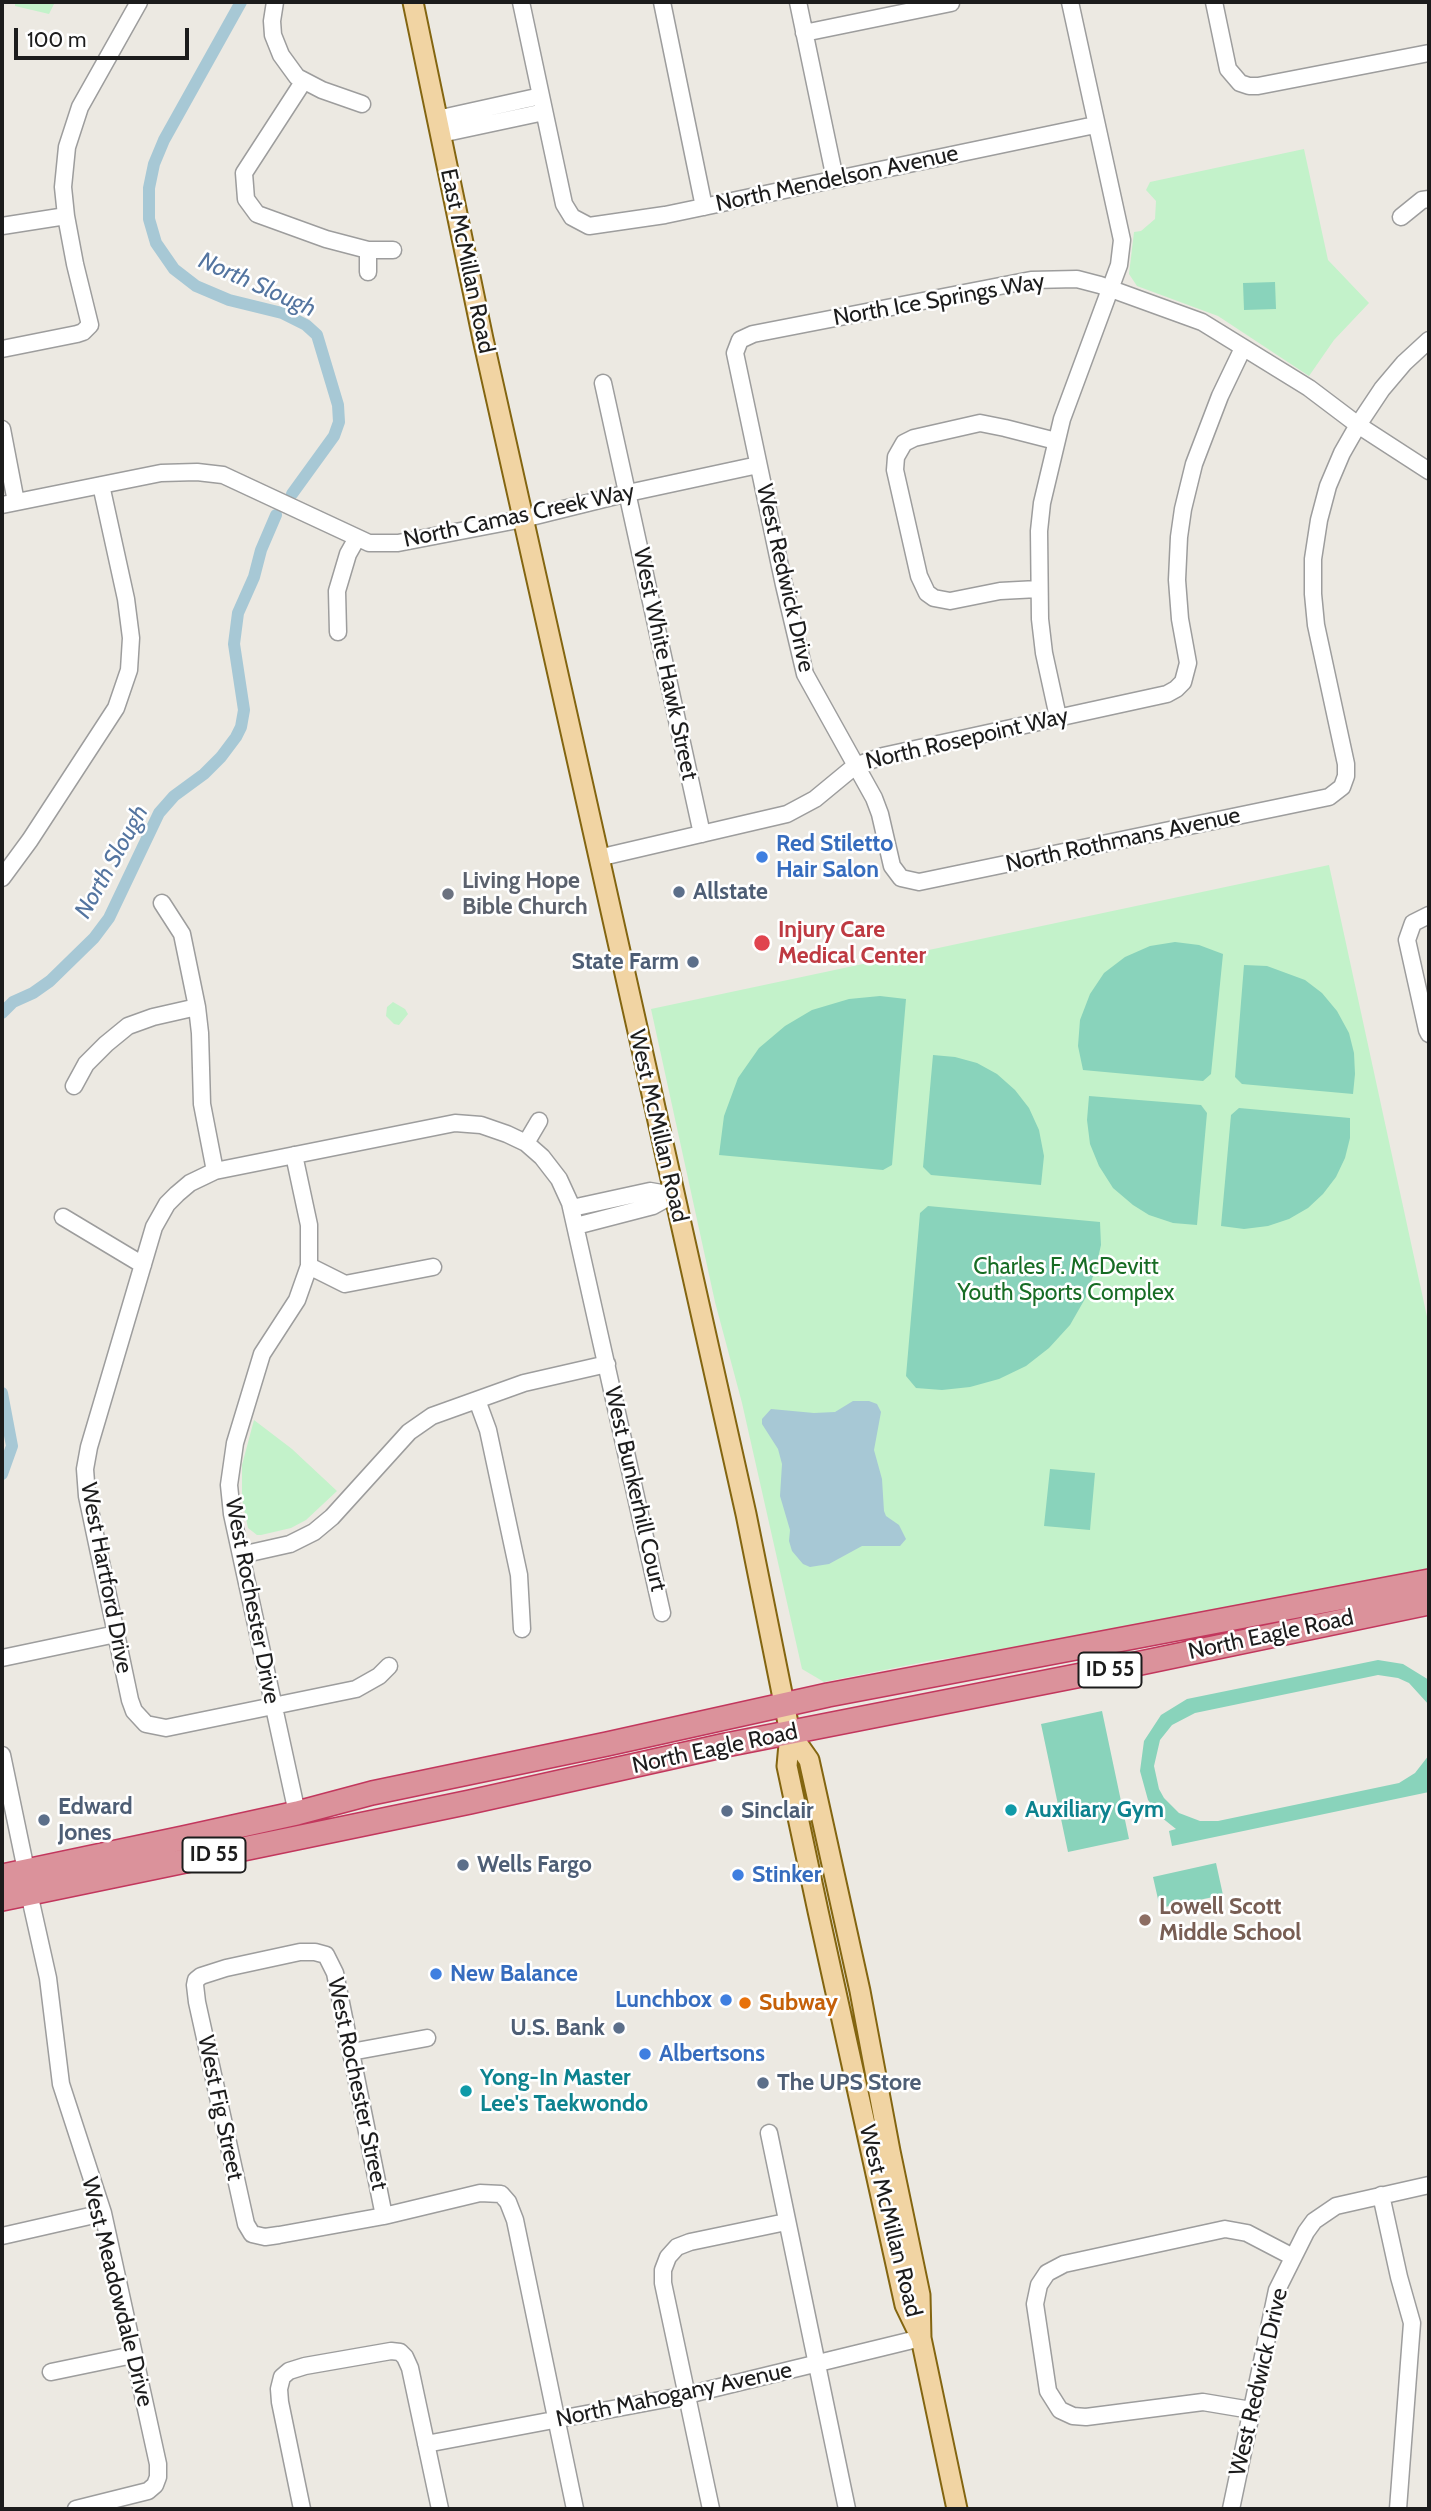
<!DOCTYPE html>
<style>
body{margin:0}
#map{position:relative;width:1431px;height:2511px;overflow:hidden;background:#ece9e2;font-family:Cabin,sans-serif}
canvas{display:block}
.frame{position:absolute;inset:0;border:4px solid #1c1c1c;pointer-events:none}
.scale{position:absolute;left:14px;top:28px;width:175px;height:32px;box-sizing:border-box;border:4px solid #1c1c1c;border-top:0;padding-left:9px;font-size:21px;line-height:24px;white-space:nowrap;color:#1c1c1c;-webkit-text-stroke:5px #fff;paint-order:stroke}
</style>
<div id="map">
<canvas width="1431" height="2511"></canvas>
<div class="frame"></div>
<div class="scale">100 m</div>
</div>
<script>
const c = document.querySelector('canvas').getContext('2d');
c.lineJoin = 'round';
function fill(path, color) {
  c.fillStyle = color;
  c.fill(path, 'evenodd');
}
function toPath(rows) {
  const path = new Path2D();
  for (const r of rows) {
    path.moveTo(r[0], r[1]);
    for (let i = 2; i < r.length; i += 2) path.lineTo(r[i], r[i + 1]);
  }
  return path;
}
function stroke(path, color, width, dash) {
  c.strokeStyle = color;
  c.lineWidth = width;
  c.lineCap = dash ? 'butt' : 'round';
  c.setLineDash(dash || []);
  c.stroke(path);
}
function write(font, color, halo, rows, align = 'center') {
  c.font = font + ' Cabin,sans-serif';
  c.lineWidth = 5;
  c.setLineDash([]);
  c.textBaseline = 'middle';
  c.strokeStyle = halo;
  c.fillStyle = color;
  for (const [text, x, y, turn = 0] of rows) {
    c.save();
    c.translate(x, y);
    c.rotate((+turn || 0) * Math.PI / 180);
    c.textAlign = isNaN(turn) ? turn : align;
    if (halo) c.strokeText(text, 0, 0);
    c.fillText(text, 0, 0);
    c.restore();
  }
}
fill(toPath([
 [15,2,55,2,49,14,15,6],
 [1304,149,1328,260,1369,303,1334,340,1309,376,1218,316,1137,286,1129,274,1134,232,1141,231,1155,219,1156,201,1146,190,1150,182],
 [1329,865,1429,1326,1429,1569,1025,1647,929,1661,824,1682,802,1669,742,1403,715,1302,651,1009],
 [393,1002,405,1009,408,1014,399,1025,394,1024,386,1016,387,1007],
 [254,1420,292,1449,337,1491,306,1520,291,1528,261,1535,257,1535,248,1528,242,1499,242,1465]
]), '#c3f2ca');
fill(toPath([
 [1275,282,1276,309,1244,310,1243,283],
 [1175,942,1199,945,1223,954,1211,1074,1203,1081,1083,1070,1078,1046,1080,1020,1090,994,1104,973,1125,957,1150,946],
 [1244,965,1267,966,1305,980,1322,993,1337,1011,1349,1033,1354,1053,1355,1074,1353,1094,1242,1084,1235,1077],
 [880,996,906,999,892,1165,883,1170,719,1155,724,1116,738,1078,759,1048,785,1026,812,1010,849,999],
 [933,1055,955,1057,977,1063,997,1074,1015,1090,1029,1108,1039,1130,1044,1156,1041,1185,931,1175,923,1167],
 [1089,1096,1201,1105,1207,1113,1197,1225,1173,1223,1149,1215,1133,1205,1113,1188,1099,1166,1090,1144,1087,1120],
 [1239,1108,1350,1118,1350,1138,1345,1158,1336,1177,1323,1194,1308,1208,1289,1219,1268,1226,1244,1229,1221,1226,1231,1115],
 [928,1206,1100,1222,1101,1245,1096,1267,1086,1297,1070,1325,1049,1348,1026,1366,999,1379,970,1387,942,1390,916,1388,906,1376,920,1213],
 [1050,1469,1095,1473,1090,1530,1044,1526],
 [1378,1660,1403,1664,1429,1680,1429,1705,1409,1683,1398,1678,1378,1675,1195,1713,1172,1725,1160,1740,1154,1766,1159,1789,1164,1798,1179,1813,1200,1821,1218,1821,1399,1783,1415,1773,1429,1755,1429,1792,1172,1846,1169,1831,1176,1829,1161,1817,1148,1800,1140,1771,1144,1741,1161,1715,1187,1699],
 [1102,1711,1129,1839,1068,1852,1041,1724],
 [1216,1863,1223,1895,1160,1908,1153,1877]
]), '#89d3bb');
fill(toPath([
 [853,1401,869,1401,877,1404,881,1412,874,1450,882,1479,884,1511,886,1516,899,1525,906,1539,900,1546,862,1546,829,1564,810,1567,803,1564,792,1551,789,1541,790,1530,780,1496,782,1464,778,1449,762,1424,762,1419,771,1409,814,1413,835,1412]
]), '#a7c8d5');
stroke(toPath([
 [241,2,164,140,154,164,149,188,149,219,156,243,174,269,196,286,229,300,282,313,306,325,317,335,338,405,339,422,334,436,292,494],
 [2,1013,13,1002,33,993,50,981,94,938,109,918,159,813,174,796,204,774,221,757,236,737,241,727,244,710,234,644,238,613,254,577,261,550,276,515],
 [2,1393,12,1446,2,1474]
]), '#a7c8d5', 12);
const minor = toPath([
 [275,2,272,21,273,35,281,55,297,77,322,90,362,104],
 [521,2,564,204,572,217,589,226,665,215,1095,125],
 [662,2,704,207],
 [798,2,835,179],
 [1214,2,1228,69,1240,83,1249,86,1258,86,1429,53],
 [804,33,951,3],
 [303,82,244,173,246,199,257,214,326,239,368,250,393,250],
 [437,119,541,96],
 [441,134,544,112],
 [1401,217,1422,200,1429,199],
 [2,226,66,216],
 [368,272,368,250],
 [1429,340,1404,363,1382,389,1358,425,1342,453,1328,486,1319,520,1313,559,1313,594,1316,625,1346,764,1346,776,1342,787,1329,797,919,882,901,878,892,866,880,814,874,798,805,674,784,585,735,353,740,340,753,334,1031,280,1077,279,1100,285,1202,322,1309,388,1358,425,1429,471],
 [2,349,77,334,83,332,90,325,75,264,66,216,63,187,67,147,80,107,139,2],
 [603,383,702,834],
 [2,429,16,502],
 [2,505,161,473,197,472,223,475,369,543,398,543,523,519,628,493,758,465],
 [1038,589,1000,591,950,601,934,598,927,593,919,576,895,470,896,457,904,443,914,438,980,423,1005,428,1056,441],
 [338,632,337,591,348,554,357,538],
 [1058,717,1044,653,1040,619,1039,531,1042,503,1062,419,1119,265,1122,240,1070,2],
 [598,858,787,814,815,799,855,766,883,756,1167,694,1176,689,1183,682,1188,663,1180,619,1177,580,1179,537,1183,509,1194,464,1220,396,1243,348],
 [2,878,30,840,116,708,129,670,131,638,126,599,101,485],
 [162,903,182,934,197,1007,200,1033,202,1104,215,1171],
 [1429,915,1413,923,1407,940,1427,1030,1429,1034],
 [74,1086,86,1064,106,1044,128,1026,153,1017,197,1007],
 [526,1143,539,1121],
 [294,1155,309,1225,309,1266,297,1300,262,1354,235,1443,229,1485,232,1514,297,1813],
 [572,1208,650,1191,673,1195,653,1206,576,1226],
 [63,1217,143,1265],
 [309,1266,345,1284,433,1267],
 [477,1400,488,1430,519,1575,522,1629],
 [241,1555,290,1544,314,1532,332,1517,409,1432,432,1416,524,1383,607,1364],
 [2,1658,116,1634],
 [389,1666,379,1676,356,1689,166,1728,146,1724,134,1711,130,1700,87,1496,85,1469,89,1447,154,1227,167,1204,177,1194,190,1183,215,1171,455,1123,481,1125,507,1134,526,1143,542,1157,559,1179,570,1203,662,1613],
 [2,1755,26,1870],
 [29,1893,48,1978,61,2084,103,2213,158,2464,158,2477,155,2485,148,2491,76,2509],
 [351,2052,427,2038],
 [769,2133,847,2509],
 [1381,2195,1399,2277,1412,2323,1398,2509],
 [384,2216,335,1973,326,1955,315,1952,300,1952,226,1968,201,1976,196,1980,195,1985,197,2002,246,2224,252,2234,265,2237,279,2235,384,2216,480,2193,501,2194,508,2202,515,2220,575,2509],
 [2,2236,103,2213],
 [51,2372,133,2355],
 [1251,2410,1203,2402,1086,2417,1073,2416,1060,2410,1048,2391,1035,2304,1039,2285,1047,2273,1064,2264,1225,2229,1247,2233,1293,2257],
 [426,2444,687,2395,921,2338],
 [302,2509,280,2402,279,2389,282,2377,289,2371,305,2366,391,2351,400,2352,405,2357,410,2368,440,2509],
 [711,2509,663,2283,663,2270,668,2257,677,2247,690,2242,786,2222],
 [1231,2509,1277,2290,1306,2232,1314,2221,1336,2206,1429,2185]
]);
const major = toPath([
 [413,2,483,339,746,1514,790,1733,787,1766,818,1911,905,2305,921,2338],
 [790,1733,809,1760,860,1991,890,2151,920,2295,921,2338,957,2509]
]);
const highway = toPath([
 [2,1876,183,1838,297,1813,372,1793,607,1744,828,1695,1429,1581],
 [2,1899,470,1802,726,1745,1112,1669,1429,1603]
]);
stroke(minor, '#9d9d9d', 19);
stroke(major, '#836510', 23);
stroke(highway, '#c2375d', 26);
stroke(minor, '#fff', 16);
stroke(major, '#f1d4a3', 19);
stroke(highway, '#db929b', 23);
for (const [x, y, r, color] of [
 [762,857,7,"#3f7fe0"],
 [679,892,7,"#5c6f8a"],
 [448,894,7,"#6b7280"],
 [762,943,9,"#e0444e"],
 [693,962,7,"#5c6f8a"],
 [1011,1810,7,"#0f9aa8"],
 [727,1811,7,"#5c6f8a"],
 [44,1820,7,"#5c6f8a"],
 [463,1865,7,"#5c6f8a"],
 [738,1875,7,"#3f7fe0"],
 [1145,1920,7,"#8d6e63"],
 [436,1974,7,"#3f7fe0"],
 [726,2000,7,"#3f7fe0"],
 [745,2003,7,"#e8710a"],
 [619,2028,7,"#5c6f8a"],
 [645,2054,7,"#3f7fe0"],
 [763,2083,7,"#5c6f8a"],
 [466,2091,7,"#0f9aa8"]
]) {
  const dot = new Path2D();
  dot.arc(x, y, r, 0, 2 * Math.PI);
  c.fillStyle = color;
  c.fill(dot);
  stroke(dot, '#fff', 2.5);
}
for (const [x, y, w] of [
 [1110,1670,63],
 [214,1855,63]
]) {
  const box = new Path2D();
  box.roundRect(x - w / 2, y - 17.5, w, 35, 5);
  c.fillStyle = '#fff';
  c.fill(box);
  stroke(box, '#1c1c1c', 2);
}
write('bold 21px', '#1c1c1c', null, [
 ["ID 55",1110,1670],
 ["ID 55",214,1855]
]);
write('23px', '#1c1c1c', '#fff', [
 ["North Mendelson Avenue",837,179,-12],
 ["East McMillan Road",467,261,78],
 ["North Ice Springs Way",939,300,-10],
 ["North Camas Creek Way",519,516,-12],
 ["West Redwick Drive",785,578,77],
 ["West White Hawk Street",665,664,78],
 ["North Rosepoint Way",967,739,-13],
 ["North Rothmans Avenue",1123,840,-12],
 ["West McMillan Road",658,1126,77],
 ["West Bunkerhill Court",635,1489,77],
 ["West Hartford Drive",106,1578,79],
 ["West Rochester Drive",252,1601,79],
 ["North Eagle Road",1271,1635,-12],
 ["North Eagle Road",715,1749,-12],
 ["West Rochester Street",357,2084,78],
 ["West Fig Street",220,2108,78],
 ["West McMillan Road",890,2221,76],
 ["West Meadowdale Drive",117,2292,76],
 ["West Redwick Drive",1259,2382,-77],
 ["North Mahogany Avenue",674,2395,-12]
]);
write('bold 23px', '#366cbe', '#fff', [
 ["Red Stiletto",776,844],
 ["Hair Salon",776,870],
 ["Stinker",752,1875],
 ["New Balance",450,1974],
 ["Lunchbox",712,2000,"right"],
 ["Albertsons",659,2054]
], 'left');
write('bold 23px', '#5b616d', '#fff', [
 ["Living Hope",462,881],
 ["Bible Church",462,907]
], 'left');
write('bold 23px', '#4e5e75', '#fff', [
 ["Allstate",693,892],
 ["State Farm",679,962,"right"],
 ["Edward",58,1807],
 ["Jones",58,1833],
 ["Sinclair",741,1811],
 ["Wells Fargo",477,1865],
 ["U.S. Bank",605,2028,"right"],
 ["The UPS Store",777,2083]
], 'left');
write('bold 23px', '#be3a42', '#fff', [
 ["Injury Care",778,930],
 ["Medical Center",778,956]
], 'left');
write('23px', '#176c24', '#fff', [
 ["Charles F. McDevitt",1066,1267],
 ["Youth Sports Complex",1066,1293]
]);
write('bold 23px', '#0d838f', '#fff', [
 ["Auxiliary Gym",1025,1810],
 ["Yong-In Master",480,2078],
 ["Lee's Taekwondo",480,2104]
], 'left');
write('bold 23px', '#785e54', '#fff', [
 ["Lowell Scott",1159,1907],
 ["Middle School",1159,1933]
], 'left');
write('bold 23px', '#c56008', '#fff', [
 ["Subway",759,2003]
], 'left');
write('italic 24px', '#5475a0', '#fff', [
 ["North Slough",257,285,24],
 ["North Slough",112,862,-61]
]);
</script>
